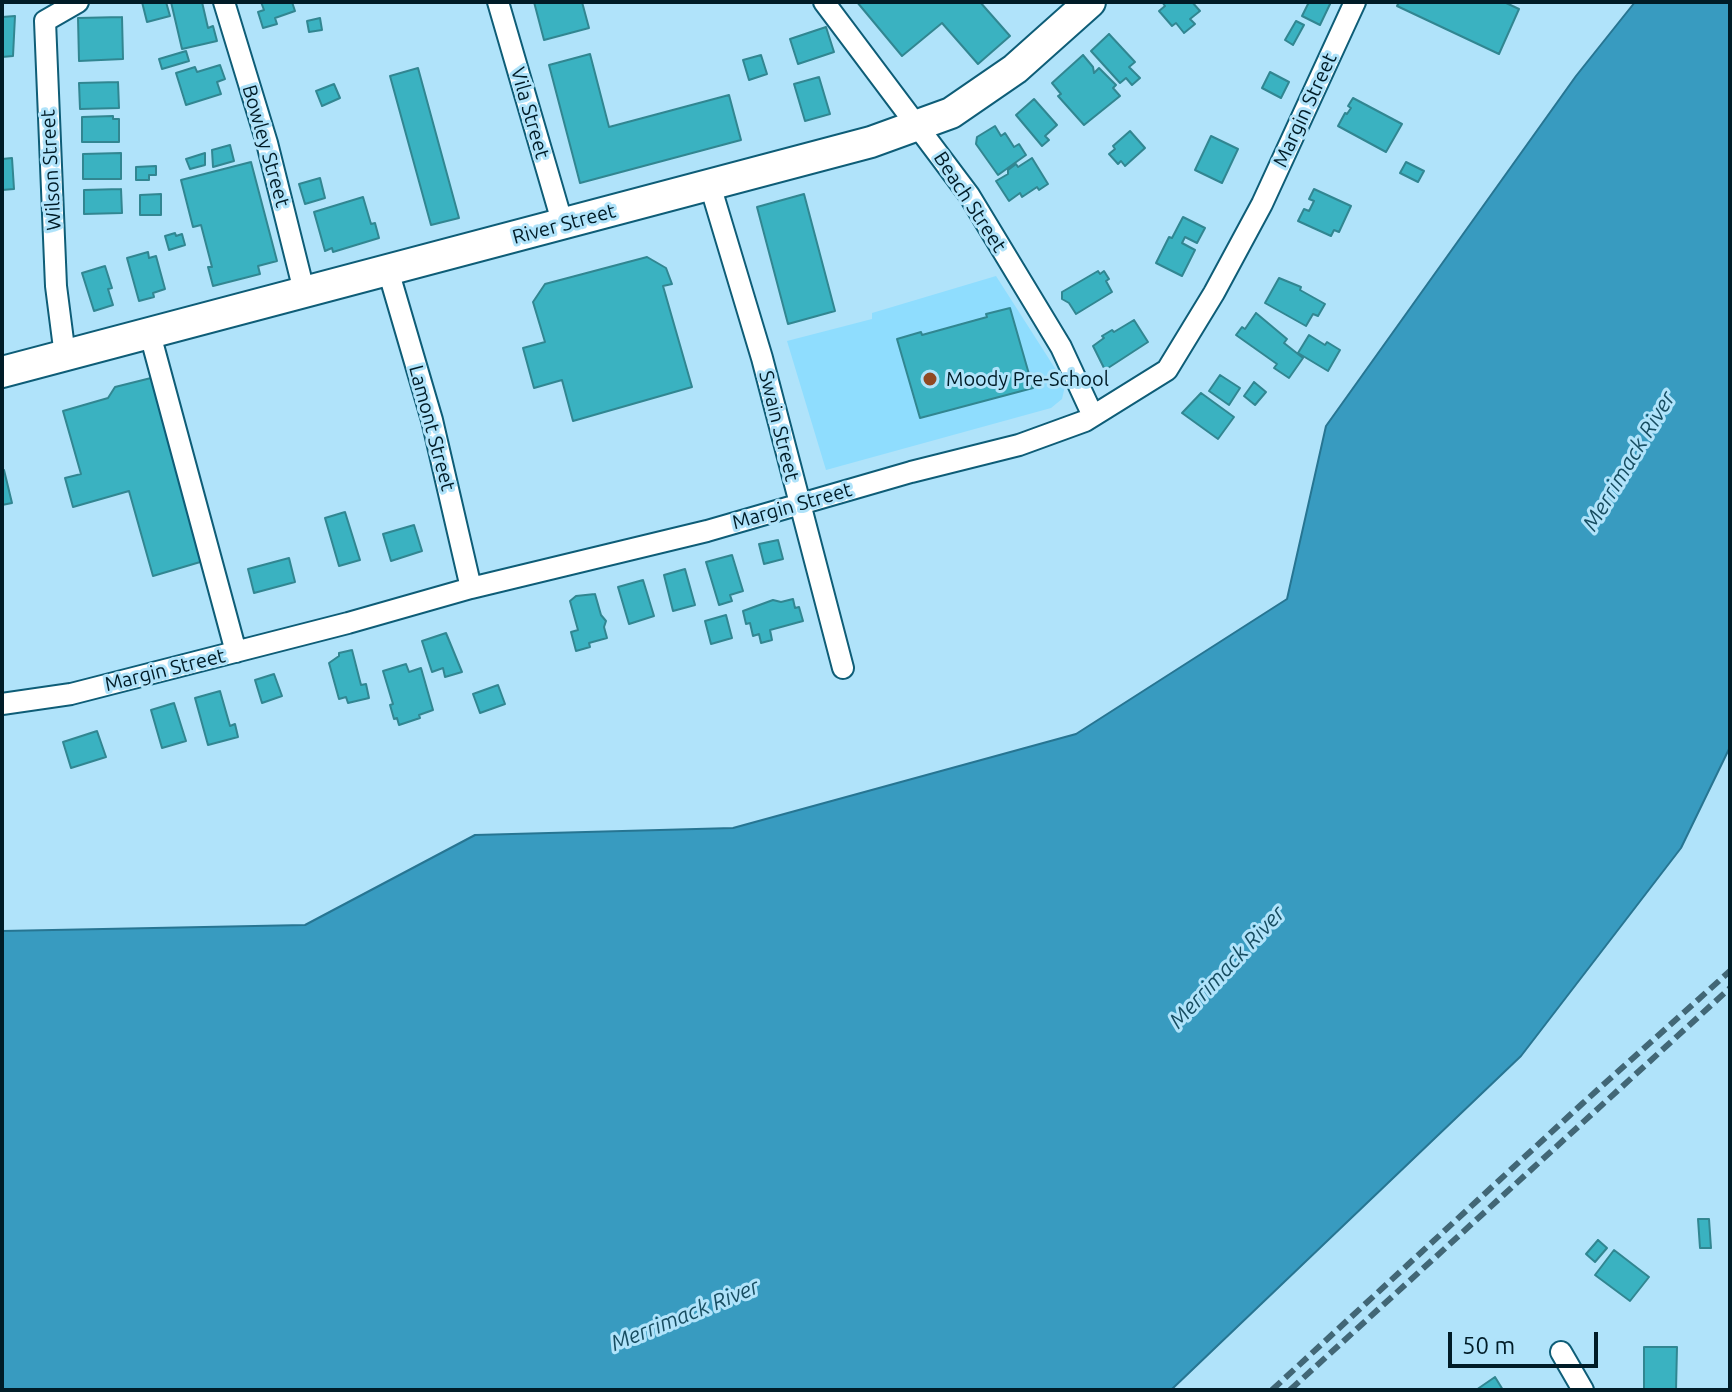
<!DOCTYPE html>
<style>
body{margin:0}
#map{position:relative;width:1732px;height:1392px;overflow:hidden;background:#b0e3fa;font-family:Ubuntu,sans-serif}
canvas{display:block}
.frame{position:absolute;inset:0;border:4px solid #001c27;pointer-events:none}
.scale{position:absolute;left:1448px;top:1332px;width:150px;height:36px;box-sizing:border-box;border:4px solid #001c27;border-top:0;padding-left:10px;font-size:24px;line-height:28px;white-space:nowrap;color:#001c27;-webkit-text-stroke:6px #b0e3fa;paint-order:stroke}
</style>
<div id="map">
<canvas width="1732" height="1392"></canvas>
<div class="frame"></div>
<div class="scale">50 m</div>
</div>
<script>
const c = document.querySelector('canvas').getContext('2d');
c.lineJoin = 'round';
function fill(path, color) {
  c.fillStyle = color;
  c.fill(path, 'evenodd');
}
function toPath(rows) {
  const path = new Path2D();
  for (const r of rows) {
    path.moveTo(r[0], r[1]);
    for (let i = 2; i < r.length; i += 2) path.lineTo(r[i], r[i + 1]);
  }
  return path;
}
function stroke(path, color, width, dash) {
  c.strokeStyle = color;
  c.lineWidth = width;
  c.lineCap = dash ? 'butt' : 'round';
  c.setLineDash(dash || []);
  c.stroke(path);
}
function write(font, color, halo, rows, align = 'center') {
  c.font = font + ' Ubuntu,sans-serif';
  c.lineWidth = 6;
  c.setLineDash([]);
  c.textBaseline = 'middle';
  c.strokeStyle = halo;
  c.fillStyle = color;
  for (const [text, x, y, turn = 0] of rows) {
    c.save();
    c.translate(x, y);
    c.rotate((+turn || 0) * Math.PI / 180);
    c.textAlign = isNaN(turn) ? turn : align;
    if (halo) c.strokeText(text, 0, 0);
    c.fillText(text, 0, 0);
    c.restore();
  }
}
fill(toPath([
 [996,276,1058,373,1065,386,1062,399,1051,408,826,470,787,341,872,319,872,313]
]), '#8fddfe');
const water = toPath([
 [1635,2,1730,2,1730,747,1681,848,1521,1056,1171,1390,2,1390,2,931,305,925,475,835,733,828,1076,734,1287,599,1326,426,1576,76,1635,2]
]);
fill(water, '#389bc0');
stroke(water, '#277592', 2);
const building = toPath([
 [142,2,166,2,170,16,147,22,142,2],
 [171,2,202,2,208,28,213,26,217,41,182,49,171,2],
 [261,2,292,2,295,11,275,18,277,24,263,28,258,12,264,10,261,2],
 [534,2,582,2,589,28,544,40,534,2],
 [857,2,980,2,1010,36,978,64,942,23,902,56,857,2],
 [1162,2,1192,2,1200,11,1190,19,1195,24,1184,33,1176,23,1172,26,1159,11,1165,6,1162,2],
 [1309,2,1331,2,1320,25,1302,16,1309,2],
 [1399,2,1504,2,1519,9,1499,54,1397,6,1399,2],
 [15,16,13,56,2,57,2,17,15,16],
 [122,17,123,59,79,61,78,18,122,17],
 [320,18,322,30,309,32,307,21,320,18],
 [1296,21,1304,25,1293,45,1285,40,1296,21],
 [826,27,834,52,798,64,790,39,826,27],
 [1109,34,1135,62,1129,67,1140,78,1132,85,1126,78,1120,83,1091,51,1109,34],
 [186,51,189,61,162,69,159,59,186,51],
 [590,54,609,127,729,95,741,140,580,183,549,65,590,54],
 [761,55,767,74,749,80,743,60,761,55],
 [1083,55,1093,67,1094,73,1099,68,1116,85,1113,88,1120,96,1084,125,1058,96,1061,94,1052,83,1083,55],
 [220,65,225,79,217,82,221,94,186,105,176,73,195,67,197,72,220,65],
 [418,68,459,218,431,225,390,76,418,68],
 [1270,72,1289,82,1281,98,1262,88,1270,72],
 [819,77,830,114,805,121,794,84,819,77],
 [118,82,119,108,80,109,79,83,118,82],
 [334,84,340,98,322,106,316,91,334,84],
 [1353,98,1402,124,1386,152,1338,126,1345,113,1347,114,1351,108,1348,106,1353,98],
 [1034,99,1057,125,1045,136,1049,140,1042,146,1016,115,1034,99],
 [113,116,113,119,119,119,119,142,82,142,82,117,113,116],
 [995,126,1001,136,1005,133,1014,147,1019,144,1026,155,998,175,976,144,977,137,995,126],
 [1130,131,1145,148,1125,166,1121,161,1118,164,1109,154,1115,149,1113,146,1130,131],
 [1211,136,1238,149,1222,183,1195,170,1211,136],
 [230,145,234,161,213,167,212,150,230,145],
 [121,153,121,179,83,179,83,154,121,153],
 [205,153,205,165,190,169,186,159,205,153],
 [12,158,14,189,2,190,2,159,12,158],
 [1032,158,1048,184,1039,190,1037,187,1022,197,1020,193,1009,201,996,181,1008,174,1008,170,1016,164,1018,167,1032,158],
 [251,162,277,261,258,266,260,274,213,286,208,267,212,267,201,225,193,227,181,180,251,162],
 [1406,162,1424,171,1418,182,1400,173,1406,162],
 [156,166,156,175,149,175,149,180,136,180,136,167,156,166],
 [320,178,325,198,305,204,299,184,320,178],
 [121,189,122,213,84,214,84,190,121,189],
 [1314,189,1351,206,1339,232,1334,230,1331,236,1298,221,1304,209,1309,211,1314,201,1309,199,1314,189],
 [161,194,161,215,140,215,140,195,161,194],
 [804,194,835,311,788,324,757,207,804,194],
 [363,197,371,224,375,223,379,238,333,252,332,248,325,251,314,212,363,197],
 [1183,217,1205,228,1197,243,1185,237,1182,243,1195,250,1182,276,1156,263,1169,237,1172,238,1183,217],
 [175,233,176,236,182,234,185,245,169,250,165,236,175,233],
 [148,252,149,258,156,256,165,289,153,293,154,297,139,301,127,258,148,252],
 [647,257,666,268,672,284,663,286,692,387,573,421,562,380,534,388,523,348,545,342,533,302,545,284,647,257],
 [105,266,112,288,108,289,113,305,94,311,82,273,105,266],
 [1098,271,1100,274,1104,271,1109,279,1106,281,1112,292,1076,314,1069,303,1062,299,1062,292,1098,271],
 [1279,278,1301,287,1300,290,1325,304,1318,316,1313,314,1306,326,1265,303,1279,278],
 [1010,308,1033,388,920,418,897,339,921,332,922,335,987,317,986,314,1010,308],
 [1256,313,1287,339,1284,343,1303,358,1289,378,1274,368,1277,364,1236,335,1242,327,1245,329,1256,313],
 [1134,320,1148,342,1105,370,1093,346,1104,338,1102,336,1112,330,1114,332,1134,320],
 [1309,335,1325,345,1327,342,1340,350,1328,371,1298,353,1309,335],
 [1220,375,1240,388,1229,405,1209,391,1220,375],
 [151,378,162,385,207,560,153,576,129,491,73,507,65,478,81,474,63,411,108,398,115,387,151,378],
 [1254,382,1266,392,1255,405,1244,396,1254,382],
 [1201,393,1234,417,1218,439,1182,413,1201,393],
 [4,470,12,503,2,505,2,471,4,470],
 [345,512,360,560,339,566,325,518,345,512],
 [414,525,422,551,391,561,383,534,414,525],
 [778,540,783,559,764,564,759,544,778,540],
 [732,555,743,591,730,595,732,601,719,605,706,562,732,555],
 [289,558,295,582,254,593,248,569,289,558],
 [685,569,695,605,673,611,664,575,685,569],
 [643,580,654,616,629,624,618,587,643,580],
 [595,594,601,615,606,621,604,627,607,638,589,643,590,647,576,651,571,632,578,630,570,601,576,596,595,594],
 [793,599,795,608,799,607,803,621,770,630,772,640,761,643,759,634,753,636,750,623,746,624,743,611,773,600,781,602,793,599],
 [726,615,732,638,711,644,705,621,726,615],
 [446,633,462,672,445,677,443,668,432,672,422,641,446,633],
 [352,650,361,685,366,684,369,698,348,703,346,697,339,699,329,663,339,656,339,653,352,650],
 [406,664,409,672,421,668,433,710,419,715,420,718,399,725,397,718,394,719,390,705,393,704,383,671,406,664],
 [274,674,282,696,262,703,255,680,274,674],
 [498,685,505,704,480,713,473,694,498,685],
 [220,691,230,726,235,724,238,737,208,745,195,698,220,691],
 [174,703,186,741,162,748,151,710,174,703],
 [97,731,106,757,71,768,63,742,97,731],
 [1698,1219,1709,1219,1711,1248,1700,1248,1698,1219],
 [1598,1240,1607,1248,1595,1262,1586,1254,1598,1240],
 [1614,1250,1649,1277,1630,1301,1595,1275,1614,1250],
 [1644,1347,1677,1347,1676,1390,1644,1390,1644,1347],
 [1495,1377,1503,1390,1476,1390,1495,1377]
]);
fill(building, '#3ab2c1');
stroke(building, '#318691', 2);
const minor = toPath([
 [224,2,267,143,304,291],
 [498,2,563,225],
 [824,2,969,195,1061,347,1093,416],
 [710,185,762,358,843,668],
 [388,270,432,420,471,588],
 [150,334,236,652],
 [65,356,56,286,45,21,78,2],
 [2,704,71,694,348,623,471,588,707,531,911,472,1019,445,1085,421,1167,370,1214,293,1262,204,1355,2],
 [1561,1352,1583,1390]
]);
const primary = toPath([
 [2,372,871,142,951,113,1015,69,1090,2]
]);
stroke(minor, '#0e5d77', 24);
stroke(primary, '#0e5d77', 34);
stroke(minor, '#fff', 20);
stroke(primary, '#fff', 30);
stroke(toPath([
 [1272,1390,1583,1103,1730,971],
 [1290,1390,1730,988]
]), '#426776', 6, [12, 6]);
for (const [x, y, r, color] of [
 [930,379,8,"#904923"]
]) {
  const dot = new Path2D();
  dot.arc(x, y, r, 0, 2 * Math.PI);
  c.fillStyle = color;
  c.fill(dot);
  stroke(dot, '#b0e3fa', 3);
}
write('20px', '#001c27', '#b0e3fa', [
 ["Margin Street",1305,110,-65],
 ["Vila Street",530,113,74],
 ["Bowley Street",266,146,74],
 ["Wilson Street",51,170,-93],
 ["Beach Street",970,202,57],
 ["River Street",564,224,-15],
 ["Swain Street",779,426,76],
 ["Lamont Street",432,428,75],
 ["Margin Street",792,506,-16],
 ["Margin Street",165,670,-14]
]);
write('20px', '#001c27', '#b0e3fa', [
 ["Moody Pre-School",946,379]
], 'left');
write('italic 22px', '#174d61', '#b0e3fa', [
 ["Merrimack River",1629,461,-59],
 ["Merrimack River",1227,967,-47],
 ["Merrimack River",685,1315,-22]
]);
</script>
